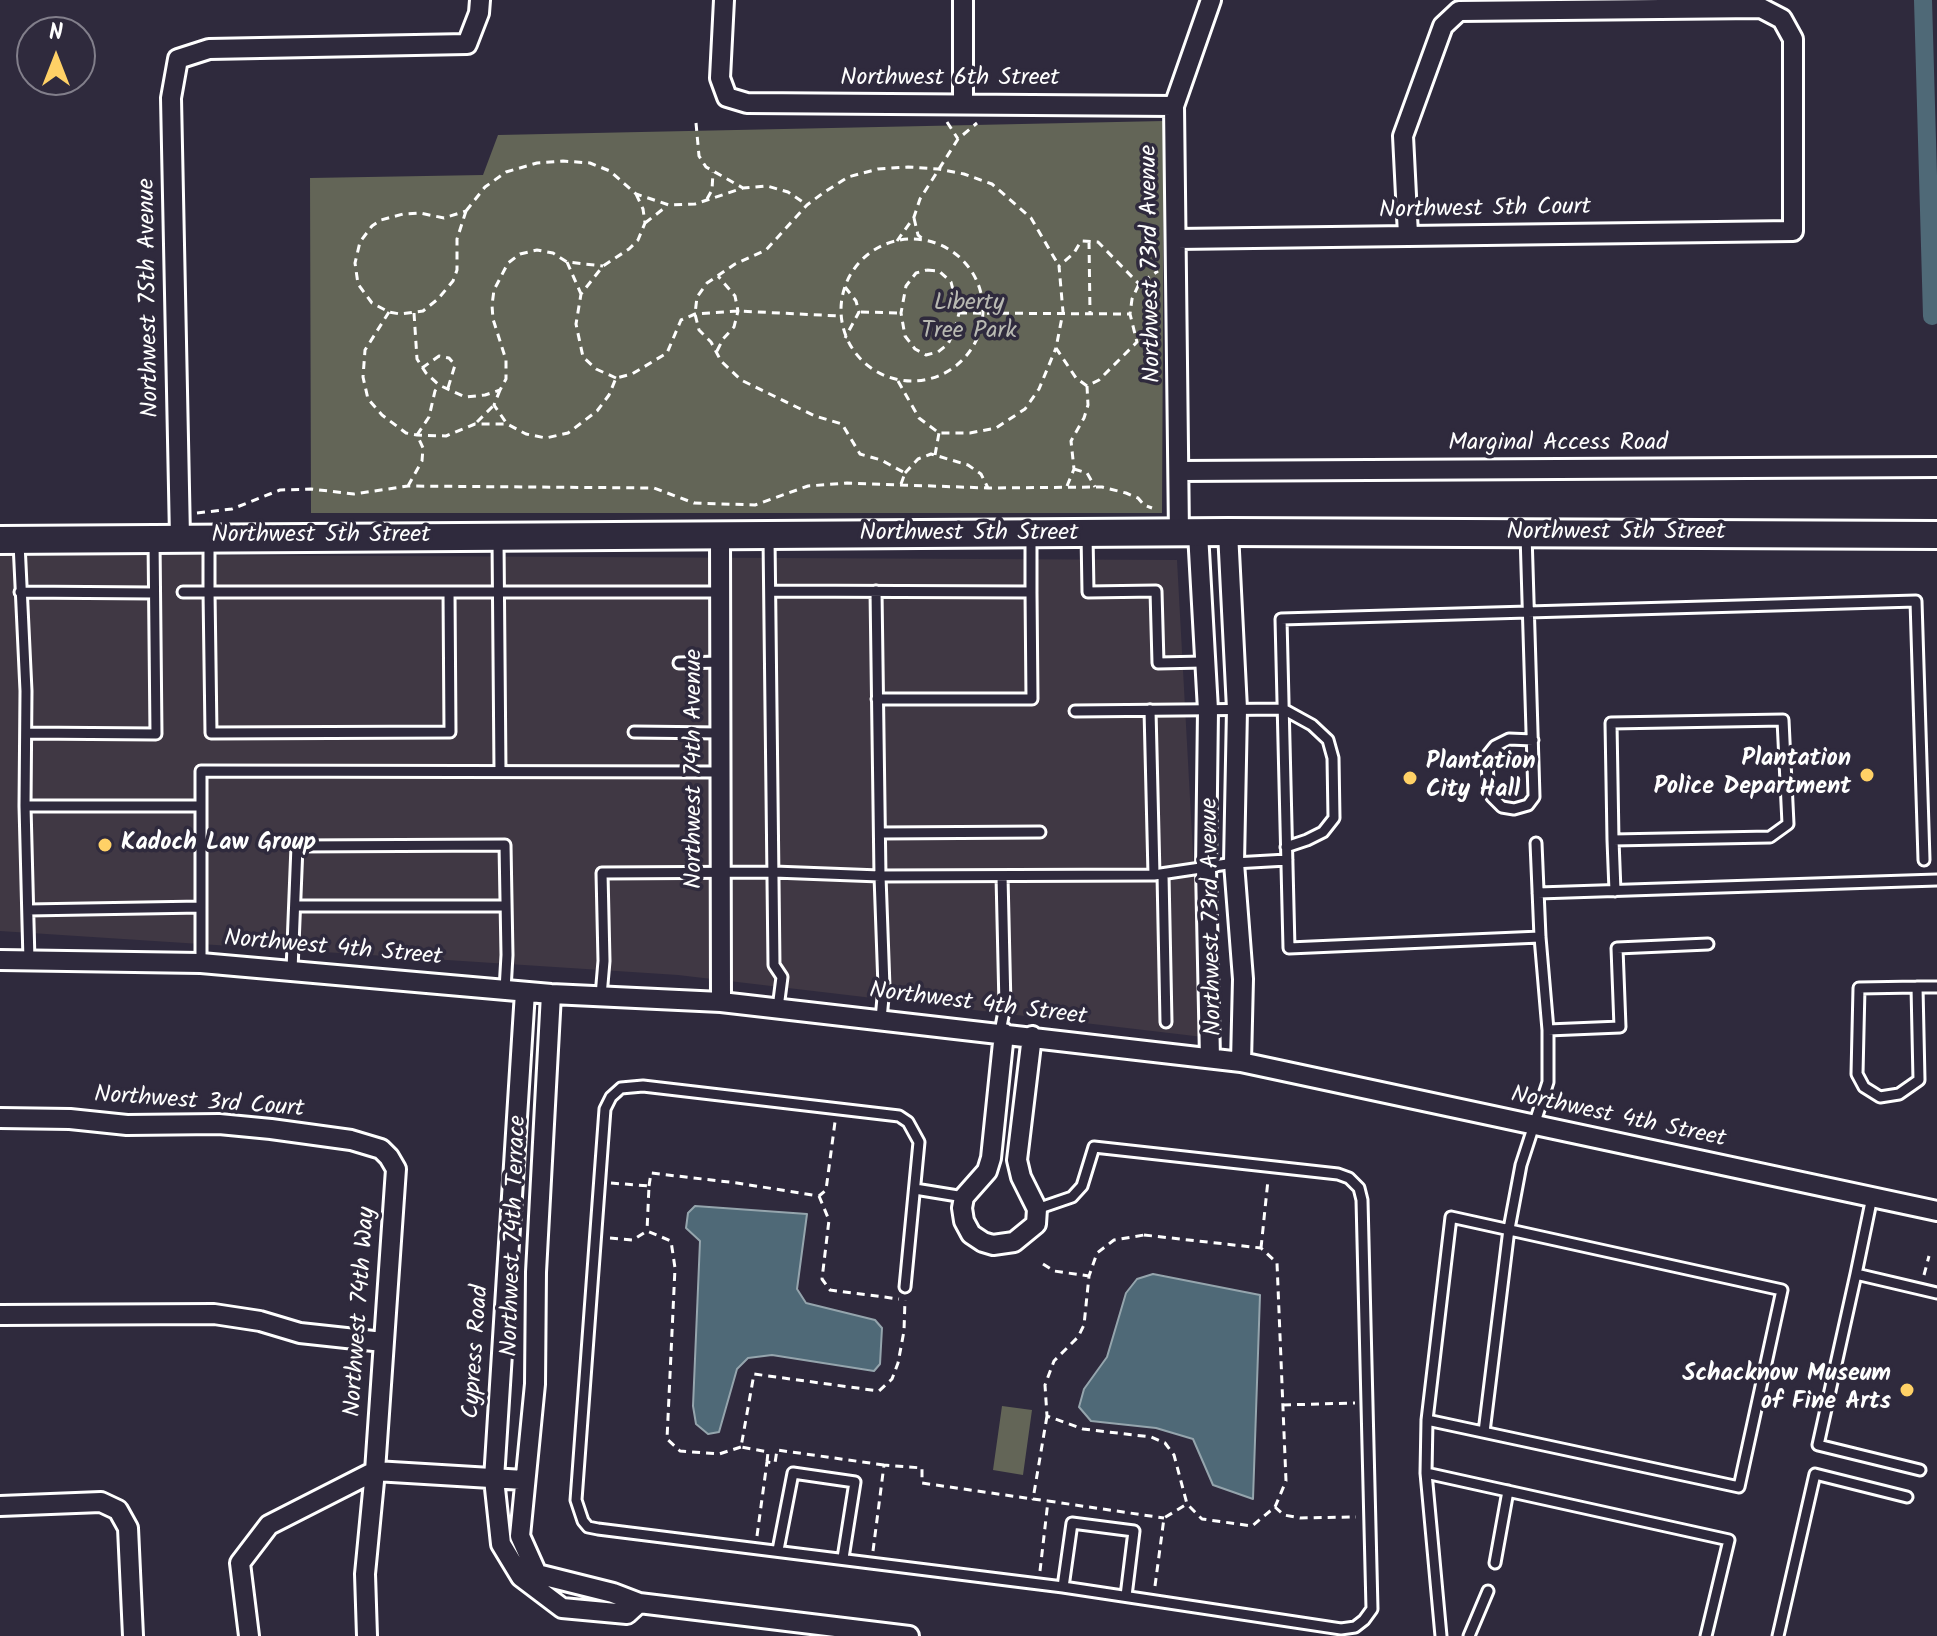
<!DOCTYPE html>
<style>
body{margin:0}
#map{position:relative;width:1937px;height:1636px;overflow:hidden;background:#2f2a3d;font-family:Kalam,sans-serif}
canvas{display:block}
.north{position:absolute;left:16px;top:16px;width:80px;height:80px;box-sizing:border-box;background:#2f2a3d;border:2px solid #827f8b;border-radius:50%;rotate:0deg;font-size:22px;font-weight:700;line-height:32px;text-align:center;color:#fff}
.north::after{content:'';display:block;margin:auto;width:28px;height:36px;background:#ffd166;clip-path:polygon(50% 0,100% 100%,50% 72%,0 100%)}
</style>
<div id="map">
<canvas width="1937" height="1636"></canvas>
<div class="north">N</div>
</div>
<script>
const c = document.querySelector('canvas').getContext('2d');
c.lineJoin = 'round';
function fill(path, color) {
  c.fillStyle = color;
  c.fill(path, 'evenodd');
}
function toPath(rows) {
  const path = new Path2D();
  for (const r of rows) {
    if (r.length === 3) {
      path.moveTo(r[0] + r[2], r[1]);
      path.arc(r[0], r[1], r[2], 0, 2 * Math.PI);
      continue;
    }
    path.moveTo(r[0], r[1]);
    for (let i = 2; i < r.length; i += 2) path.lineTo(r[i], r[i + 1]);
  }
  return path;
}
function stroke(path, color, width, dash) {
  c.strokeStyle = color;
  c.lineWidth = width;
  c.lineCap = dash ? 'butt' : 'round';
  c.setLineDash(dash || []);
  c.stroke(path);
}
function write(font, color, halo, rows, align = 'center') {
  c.font = font + ' Kalam,sans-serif';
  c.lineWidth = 7;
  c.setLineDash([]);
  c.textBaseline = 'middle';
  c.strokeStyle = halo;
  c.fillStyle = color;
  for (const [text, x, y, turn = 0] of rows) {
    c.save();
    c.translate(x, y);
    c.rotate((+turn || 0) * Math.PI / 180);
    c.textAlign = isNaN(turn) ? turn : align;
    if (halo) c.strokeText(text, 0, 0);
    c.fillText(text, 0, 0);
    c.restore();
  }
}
fill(toPath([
 [0,554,1177,560,1203,1037,678,975,0,931]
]), '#403844');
fill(toPath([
 [1164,121,1162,513,311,513,310,178,483,175,498,135],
 [1002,1406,1032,1410,1023,1475,993,1470]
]), '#636557');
const water = toPath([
 [695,1206,807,1214,797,1289,806,1303,875,1320,882,1328,880,1364,874,1371,772,1355,748,1358,737,1369,719,1432,708,1434,696,1424,693,1406,700,1241,686,1228,688,1213,695,1206],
 [1153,1274,1260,1295,1253,1499,1213,1485,1193,1439,1156,1428,1091,1421,1079,1407,1084,1389,1107,1357,1126,1293,1137,1279,1153,1274]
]);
fill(water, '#4f6977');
stroke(water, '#95a5ad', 2);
stroke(toPath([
 [1923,0,1932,316]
]), '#4f6977', 18);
const lane = toPath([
 [1087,534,1088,592,1156,591,1158,663,1203,662],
 [1526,534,1534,797,1528,805,1514,809,1502,807,1492,797,1488,784,1487,756,1495,746,1509,739,1533,740],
 [1031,535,1031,592],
 [769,538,774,965,782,977,778,1008],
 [498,540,500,771],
 [209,541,209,592,720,592],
 [19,543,26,691,25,806],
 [770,591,1031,592,1032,699,877,699],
 [876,591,880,876,1154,875],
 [20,592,154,593],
 [183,592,209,592,211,733,450,732,449,592],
 [679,663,720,662],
 [1150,710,1154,875,1234,863,1287,860],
 [1075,711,1283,709,1312,725,1328,740,1333,758,1334,818,1323,832,1307,840,1286,847],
 [634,732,720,733],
 [26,733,156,734,154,540],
 [880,833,1040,832],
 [1613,840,1770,837,1788,824,1783,720,1611,723,1612,781,1613,840,1615,891],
 [1163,875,1166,1022],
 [1538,893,1937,880],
 [296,906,506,906],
 [28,910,201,907],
 [1540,937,1289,948,1281,619,1916,601,1924,860],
 [29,961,25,806,201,806],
 [201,963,201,771,720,772],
 [292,970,297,846,505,845,507,955,505,990],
 [1917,987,1919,1080,1899,1094,1880,1097,1864,1087,1857,1074,1859,988,1917,987,1937,987],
 [601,996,604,961,602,873,774,872,880,876,884,987,881,1019],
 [1548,1030,1620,1027,1617,948,1708,944],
 [1000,1032,1005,1006,1002,876],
 [915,1189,964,1197],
 [1872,1197,1856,1274,1937,1293],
 [1856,1274,1818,1445,1920,1470],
 [905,1287,919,1142,908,1122,899,1116,643,1086,621,1088,611,1097,605,1109,576,1500,583,1521,588,1527,598,1529,1063,1587,1341,1629,1355,1627,1364,1620,1372,1609,1362,1200,1359,1188,1349,1178,1338,1174,1094,1147,1082,1186,1072,1197,1037,1209],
 [1484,1432,1509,1229,1521,1165,1548,1082,1548,1030,1540,937,1536,843],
 [1426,1473,1427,1420,1451,1217,1782,1290,1739,1487,1427,1420],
 [778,1550,793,1473,855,1482,843,1558],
 [1495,1563,1508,1491],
 [1063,1587,1072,1523,1134,1531,1126,1596],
 [1441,1636,1426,1473,1729,1540,1706,1636],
 [1469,1636,1488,1591],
 [1778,1636,1815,1474,1907,1497]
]);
const street = toPath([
 [724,0,720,78,727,97,747,103,1174,106],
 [963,103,963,0],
 [1177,239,1793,231,1793,39,1782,19,1761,8,1459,11,1443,26,1403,136,1408,235],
 [1180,471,1937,467],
 [1228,532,1237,709,1234,863,1243,979,1241,1062],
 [1198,533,1208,710,1206,868,1210,1058],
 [1179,534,1174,106,1211,0],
 [720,536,721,1002],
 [180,537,171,98,178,59,209,49,467,44,479,13,480,0],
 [0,960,201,963,551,994,721,1002,1241,1062,1937,1211],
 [525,992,494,1479,501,1544,521,1577,562,1608,627,1614,639,1603],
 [551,994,536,1272,535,1384,520,1536,537,1574,613,1593,639,1603,909,1636],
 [1004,1033,991,1158,987,1171,964,1197,962,1208,964,1221,971,1234,983,1242,993,1245,1014,1242,1036,1224,1037,1209,1021,1177,1017,1160,1032,1036],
 [0,1118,70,1119,127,1125,219,1124,271,1129,351,1140,381,1149,389,1157,396,1169,375,1471,365,1574,367,1636],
 [0,1315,214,1314,260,1321,300,1333,383,1342],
 [0,1506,101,1502,118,1510,128,1528,133,1636],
 [249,1636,240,1563,269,1525,375,1471,524,1480]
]);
const secondary = toPath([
 [0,540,1228,532,1937,535]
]);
stroke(lane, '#fff', 15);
stroke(street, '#fff', 24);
stroke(secondary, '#fff', 32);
stroke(toPath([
 [947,122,958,139],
 [696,123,699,156,706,167,743,188],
 [707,199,712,190,713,172],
 [466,211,485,187,506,172,537,163,563,161,590,163,610,171,636,194,669,205,695,204,743,188,767,186,788,192,807,205],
 [466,211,457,239,457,270,453,281,438,299,423,311,400,314,389,312,372,303,358,284,355,263,360,242,372,226,381,220,403,214,420,213,444,218,466,211],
 [914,218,918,235,923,239],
 [645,223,667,206],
 [912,310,71],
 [897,241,914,217,920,199,958,139,977,123],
 [1089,241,1090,313],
 [567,262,581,294],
 [927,270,939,271,951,282,959,313,955,329,948,344,938,352,926,355,915,349,905,336,901,313,906,286,916,273,927,270],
 [845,287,856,301,859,312,845,338],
 [389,312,365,350,363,377,368,399,382,415,406,433,417,435,446,436,475,424,507,424,526,434,546,438,568,433,597,411,609,395,616,378,632,374,667,353,681,320,695,314,738,311,840,316],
 [861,312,901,313],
 [414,313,417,359,426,373,439,385,465,397,485,395,500,390,506,379,506,360,493,319,492,305,494,290,508,263,520,254,537,250,553,253,567,262,603,266],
 [959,313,1130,314],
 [717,351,723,339,734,327,738,311,735,296,718,276],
 [422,368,439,356,449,358,455,365,448,388],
 [616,378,596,369,583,357,576,324,581,294,603,266,629,249,638,240,645,223,643,209,636,194],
 [898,381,919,418,939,433,970,433,996,428,1025,409,1039,389,1056,348],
 [1087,386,1076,378,1056,348,1063,312,1059,266,1074,253,1081,241,1098,242,1139,284],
 [500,390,494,405,507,424],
 [477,422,494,405],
 [935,455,939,433],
 [1074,469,1087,473,1095,487],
 [905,473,918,459,931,454,968,465,981,474,988,488],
 [901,484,905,473,881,460,860,454,842,424,815,416,741,380,721,361,711,342,699,330,695,314,697,297,707,283,735,264,766,250,807,205,823,193,848,177,878,169,908,167,938,169,964,174,992,184,1031,218,1059,266],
 [408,486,422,461,423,448,417,435,429,417,435,391,439,385],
 [1067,486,1074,469,1071,441,1084,418,1088,405,1087,386,1099,380,1137,342,1130,314,1132,299,1139,284,1158,271],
 [197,513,232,509,280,490,311,489,354,494,408,486,654,488,694,503,755,505,808,486,847,483,988,488,1102,487,1126,493,1138,498,1144,505,1152,508],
 [611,1183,649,1186,647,1231],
 [649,1186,651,1173,737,1183,819,1196,826,1190,835,1122],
 [819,1196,829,1220,822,1279,830,1290,899,1299],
 [1144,1235,1261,1248,1277,1263,1286,1481,1275,1507,1252,1526,1202,1519,1187,1504,1174,1455,1165,1443,1151,1437,1083,1429,1047,1416,1045,1385,1054,1361,1078,1337,1084,1325,1089,1276,1097,1253,1114,1240,1144,1235],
 [610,1238,633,1240,647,1231,671,1241,675,1268,667,1439,680,1451,719,1454,741,1447],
 [1261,1248,1268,1180],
 [1043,1264,1054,1271,1089,1276],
 [1924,1275,1929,1256],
 [1283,1405,1355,1403],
 [1047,1416,1033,1499,1048,1501],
 [767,1462,768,1452,741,1447,754,1374,879,1391,892,1379,898,1363,904,1331,905,1300],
 [1275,1507,1284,1515,1300,1518,1356,1517],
 [757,1536,767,1462,775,1463,777,1450,884,1465],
 [873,1551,884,1465,922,1468,922,1483,1033,1499],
 [1040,1571,1048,1501,1164,1518],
 [1155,1586,1164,1518,1187,1504]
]), '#fff', 3, [8, 6]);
stroke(lane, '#2f2a3d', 9);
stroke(street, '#2f2a3d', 18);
stroke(secondary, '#2f2a3d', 26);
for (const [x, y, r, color] of [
 [1867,775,8,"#ffd166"],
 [1410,778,8,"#ffd166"],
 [105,845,8,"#ffd166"],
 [1907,1390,8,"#ffd166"]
]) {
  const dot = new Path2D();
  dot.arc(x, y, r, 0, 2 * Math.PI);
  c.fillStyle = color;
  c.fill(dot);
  stroke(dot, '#2f2a3d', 3);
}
write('24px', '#fff', '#2f2a3d', [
 ["Northwest 6th Street",950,80],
 ["Northwest 5th Court",1485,211,-1],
 ["Northwest 73rd Avenue",1153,264,-91],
 ["Northwest 75th Avenue",151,298,-91],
 ["Marginal Access Road",1558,445],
 ["Northwest 5th Street",1616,534],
 ["Northwest 5th Street",969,535],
 ["Northwest 5th Street",321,537],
 ["Northwest 74th Avenue",696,769,-90],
 ["Northwest 73rd Avenue",1214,917,-91],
 ["Northwest 4th Street",333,950,5],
 ["Northwest 4th Street",978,1006,7],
 ["Northwest 3rd Court",199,1104,4],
 ["Northwest 4th Street",1618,1119,12],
 ["Northwest 74th Terrace",516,1236,-88],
 ["Northwest 74th Way",362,1312,-86],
 ["Cypress Road",478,1352,-86]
]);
write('24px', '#b9bab3', '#2f2a3d', [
 ["Liberty",969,305],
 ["Tree Park",969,333]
]);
write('bold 24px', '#fff', '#2f2a3d', [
 ["Plantation",1851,761],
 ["Police Department",1851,789],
 ["Plantation",1426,764,"left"],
 ["City Hall",1426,792,"left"],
 ["Kadoch Law Group",121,845,"left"],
 ["Schacknow Museum",1891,1376],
 ["of Fine Arts",1891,1404]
], 'right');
</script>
